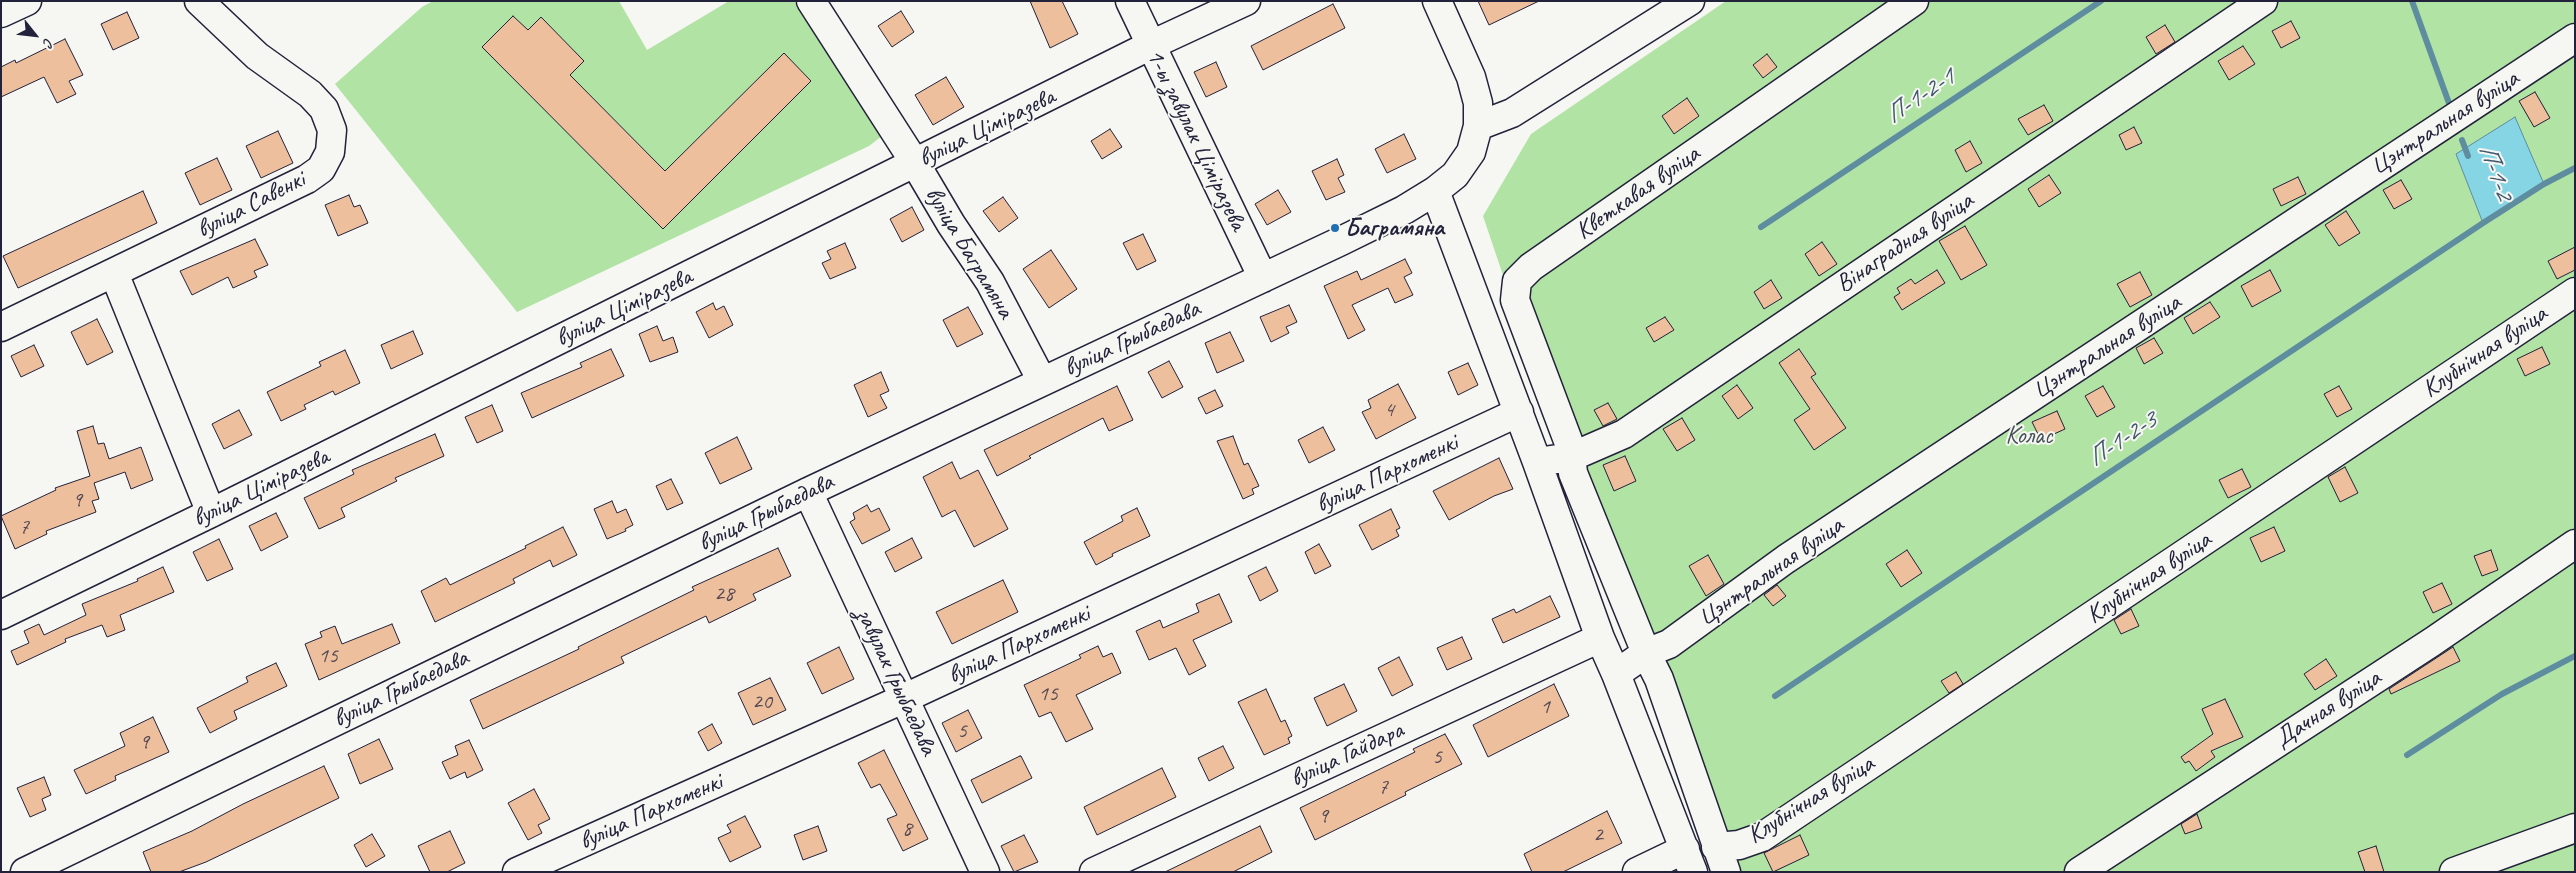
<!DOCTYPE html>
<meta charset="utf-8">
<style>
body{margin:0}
#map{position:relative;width:2576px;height:873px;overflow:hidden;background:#f6f6f2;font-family:Caveat,sans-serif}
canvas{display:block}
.frame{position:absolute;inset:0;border:2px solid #22223b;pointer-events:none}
.north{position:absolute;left:10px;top:10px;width:50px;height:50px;-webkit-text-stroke:4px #f6f6f2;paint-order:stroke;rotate:119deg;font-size:14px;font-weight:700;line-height:20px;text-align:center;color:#22223b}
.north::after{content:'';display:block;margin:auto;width:18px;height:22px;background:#22223b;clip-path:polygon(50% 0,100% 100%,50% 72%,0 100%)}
</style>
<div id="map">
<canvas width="2576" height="873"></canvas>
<div class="frame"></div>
<div class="north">С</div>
</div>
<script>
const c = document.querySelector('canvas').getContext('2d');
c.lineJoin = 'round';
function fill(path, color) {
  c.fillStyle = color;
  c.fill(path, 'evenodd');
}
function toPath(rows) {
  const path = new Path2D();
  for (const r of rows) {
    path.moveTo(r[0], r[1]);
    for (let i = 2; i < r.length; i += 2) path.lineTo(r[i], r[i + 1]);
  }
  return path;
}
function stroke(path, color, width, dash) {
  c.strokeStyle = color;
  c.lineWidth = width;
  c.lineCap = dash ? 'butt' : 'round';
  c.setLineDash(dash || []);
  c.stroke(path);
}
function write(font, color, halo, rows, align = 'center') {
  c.font = font + ' Caveat,sans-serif';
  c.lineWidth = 4;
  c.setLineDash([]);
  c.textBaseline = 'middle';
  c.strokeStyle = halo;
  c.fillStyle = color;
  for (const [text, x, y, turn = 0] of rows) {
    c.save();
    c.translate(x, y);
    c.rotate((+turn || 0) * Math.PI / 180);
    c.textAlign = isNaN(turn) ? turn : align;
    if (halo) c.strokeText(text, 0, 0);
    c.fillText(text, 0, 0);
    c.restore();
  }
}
fill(toPath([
 [433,1,619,1,647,50,729,1,794,1,886,133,869,146,517,312,335,84,422,7],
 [1726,1,2575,1,2575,872,1722,872,1588,527,1483,216,1531,134]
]), '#b1e3a4');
const water = toPath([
 [2515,117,2544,184,2483,223,2456,154,2515,117]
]);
fill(water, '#86d5e4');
stroke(water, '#5e8da0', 1);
stroke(toPath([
 [2412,1,2450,106],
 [2462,140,2468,156],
 [1761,227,2101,1],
 [1775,696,2483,223,2544,184,2575,168],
 [2407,755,2502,694,2575,656]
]), '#5e8da0', 6);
const building = toPath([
 [1030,1,1062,1,1078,34,1050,48,1030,1],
 [1478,1,1539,1,1489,25,1478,1],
 [1333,4,1345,28,1263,70,1251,46,1333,4],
 [901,11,914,32,892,47,878,26,901,11],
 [127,12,139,38,113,50,101,24,127,12],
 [513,16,528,30,541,17,584,61,570,75,665,171,784,53,811,81,663,229,482,47,513,16],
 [2291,21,2300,38,2281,48,2272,31,2291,21],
 [2165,25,2175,42,2156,54,2146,37,2165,25],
 [65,39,83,75,69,81,76,94,57,103,44,77,1,97,1,67,15,60,16,63,65,39],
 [2243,46,2255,64,2229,80,2218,61,2243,46],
 [1767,54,1777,67,1763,78,1753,65,1767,54],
 [1216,62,1227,87,1206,97,1194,72,1216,62],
 [946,77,964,107,933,125,915,95,946,77],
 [2535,92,2550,118,2534,127,2519,101,2535,92],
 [1687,98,1699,116,1674,134,1662,116,1687,98],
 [2044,105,2053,121,2028,135,2018,119,2044,105],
 [2134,127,2142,143,2126,150,2119,135,2134,127],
 [1110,129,1122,147,1102,159,1091,141,1110,129],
 [278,131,293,163,261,178,246,146,278,131],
 [1404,134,1416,159,1387,173,1375,149,1404,134],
 [1970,141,1982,163,1966,172,1955,150,1970,141],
 [217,158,232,190,200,205,185,173,217,158],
 [1337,159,1344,175,1338,178,1345,192,1326,200,1312,171,1337,159],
 [2049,175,2061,193,2039,207,2028,189,2049,175],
 [2298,177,2306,194,2281,206,2273,189,2298,177],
 [2401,180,2412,199,2394,209,2383,190,2401,180],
 [1278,190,1291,212,1267,225,1255,204,1278,190],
 [143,191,157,223,18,288,3,256,143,191],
 [349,195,354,207,360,205,368,223,338,236,325,205,349,195],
 [1003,197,1018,218,999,232,983,211,1003,197],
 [912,207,924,230,902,242,890,219,912,207],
 [2346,211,2360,233,2339,246,2325,225,2346,211],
 [1965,226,1987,265,1961,280,1939,241,1965,226],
 [1143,234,1156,261,1137,270,1123,243,1143,234],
 [255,239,268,265,254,271,257,277,233,288,228,277,192,295,180,271,255,239],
 [1822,242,1837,264,1819,276,1805,254,1822,242],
 [845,243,856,268,830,279,822,263,831,259,827,251,845,243],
 [2575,247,2575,270,2557,279,2548,261,2575,247],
 [1051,250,1077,289,1049,308,1023,269,1051,250],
 [1405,259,1412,273,1404,277,1413,295,1395,303,1388,288,1352,305,1365,330,1348,339,1324,286,1357,271,1361,280,1405,259],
 [1937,270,1945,283,1902,310,1894,297,1900,293,1897,288,1911,279,1915,284,1937,270],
 [2270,270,2281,291,2252,307,2241,286,2270,270],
 [2140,272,2152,295,2130,307,2117,284,2140,272],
 [1771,280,1782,298,1764,309,1754,292,1771,280],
 [2210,302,2220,317,2193,334,2184,318,2210,302],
 [713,303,716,310,724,306,733,325,709,338,696,312,713,303],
 [1289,305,1297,322,1286,327,1289,333,1271,342,1260,317,1289,305],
 [968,307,983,334,957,347,943,320,968,307],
 [1665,317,1674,330,1654,342,1646,328,1665,317],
 [97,319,113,352,87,365,71,332,97,319],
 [657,326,663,341,673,337,678,352,650,362,639,334,657,326],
 [413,331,423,354,391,369,381,345,413,331],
 [1230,332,1244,361,1217,373,1205,343,1230,332],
 [2154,338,2163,353,2144,364,2136,348,2154,338],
 [34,345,44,366,21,377,11,356,34,345],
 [2542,347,2550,364,2525,376,2517,359,2542,347],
 [611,349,624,376,532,418,521,393,582,367,580,363,611,349],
 [1799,349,1816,374,1811,377,1846,428,1814,450,1794,420,1810,409,1779,363,1799,349],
 [345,350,360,383,335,395,333,391,304,405,306,409,281,421,267,392,321,366,319,362,345,350],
 [1169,361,1183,387,1162,398,1148,372,1169,361],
 [1468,363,1478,385,1458,395,1448,372,1468,363],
 [881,372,889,391,880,395,887,408,868,417,854,385,881,372],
 [1398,384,1416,418,1376,439,1362,412,1371,408,1368,400,1398,384],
 [1737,385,1753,408,1738,419,1722,396,1737,385],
 [1117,386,1133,420,1109,431,1103,418,1029,456,1031,458,997,476,984,450,1117,386],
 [2103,386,2115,407,2097,417,2085,396,2103,386],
 [2339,386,2352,409,2337,417,2324,394,2339,386],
 [1215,390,1223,406,1206,414,1198,398,1215,390],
 [1608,403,1617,419,1603,426,1594,410,1608,403],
 [492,405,503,431,477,443,465,417,492,405],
 [239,410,252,435,224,449,212,424,239,410],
 [2057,411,2065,429,2041,440,2032,422,2057,411],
 [1682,418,1695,440,1677,451,1663,429,1682,418],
 [93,426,98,444,104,443,109,459,141,447,153,480,131,489,125,472,94,483,99,499,92,501,96,512,46,531,47,534,15,549,1,516,56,490,55,488,90,476,77,431,93,426],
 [1323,427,1335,450,1309,463,1298,440,1323,427],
 [435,434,444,456,395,478,397,481,341,508,345,517,319,529,304,498,354,474,352,470,435,434],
 [1233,436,1244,465,1248,463,1259,486,1252,489,1254,494,1243,499,1217,441,1233,436],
 [737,437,752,469,720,484,705,453,737,437],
 [1625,456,1636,481,1614,491,1603,465,1625,456],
 [1499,458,1513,489,1494,496,1449,520,1433,491,1499,458],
 [952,462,960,479,978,470,1008,529,974,547,955,510,942,517,923,477,952,462],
 [2345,467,2358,493,2340,502,2328,477,2345,467],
 [2242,469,2251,487,2228,498,2219,480,2242,469],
 [671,479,683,503,667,510,656,486,671,479],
 [612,501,617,513,626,509,633,525,625,529,626,531,607,539,594,509,612,501],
 [867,505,871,512,879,508,890,530,862,544,850,522,855,519,853,513,867,505],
 [1137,508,1150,536,1112,554,1113,556,1096,565,1084,542,1123,521,1121,516,1137,508],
 [1391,509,1400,528,1396,530,1399,536,1372,550,1359,525,1391,509],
 [276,513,288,537,261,551,249,526,276,513],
 [563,527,577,555,553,567,550,560,513,579,515,583,435,622,421,591,446,578,450,585,526,548,525,546,563,527],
 [2274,527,2285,551,2261,562,2250,538,2274,527],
 [912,538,922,558,895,572,885,552,912,538],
 [219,539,233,569,207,581,193,552,219,539],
 [1319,544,1331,566,1315,574,1305,552,1319,544],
 [778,548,791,576,753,594,756,600,709,623,706,616,621,657,624,663,483,729,470,700,579,649,578,647,694,590,692,587,778,548],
 [1907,550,1922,573,1901,587,1886,564,1907,550],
 [2491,550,2498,570,2482,576,2474,556,2491,550],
 [1708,555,1724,584,1706,596,1689,566,1708,555],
 [163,567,174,592,120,615,125,630,107,637,102,625,65,639,66,642,17,665,11,651,29,643,24,631,39,624,44,635,86,615,82,604,138,581,137,579,163,567],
 [1266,567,1278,591,1260,601,1248,576,1266,567],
 [1003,580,1018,612,952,644,936,612,1003,580],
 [2442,583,2452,604,2433,613,2423,592,2442,583],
 [1777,585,1786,596,1773,606,1764,595,1777,585],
 [1219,594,1232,622,1193,640,1206,666,1189,675,1176,648,1149,660,1136,631,1160,620,1163,628,1199,612,1196,604,1219,594],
 [1550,596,1560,617,1503,643,1492,619,1514,609,1516,613,1550,596],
 [2131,609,2139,626,2121,634,2114,620,2131,609],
 [392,624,400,643,319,680,305,644,322,637,320,632,335,626,342,644,392,624],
 [1462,637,1472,659,1447,670,1437,648,1462,637],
 [1098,646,1103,657,1112,653,1121,673,1076,695,1093,729,1066,742,1051,712,1039,717,1024,685,1081,658,1079,655,1098,646],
 [839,647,854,679,822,694,807,663,839,647],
 [2453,647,2460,661,2391,694,2389,689,2453,647],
 [1399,657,1413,685,1392,696,1378,668,1399,657],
 [2326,659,2337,676,2315,690,2304,674,2326,659],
 [276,663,287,686,234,711,237,719,210,733,197,708,248,682,246,677,276,663],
 [1956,672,1963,684,1949,693,1941,681,1956,672],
 [770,678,786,710,753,725,738,693,770,678],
 [1344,684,1357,711,1327,726,1314,698,1344,684],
 [1554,684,1569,716,1488,757,1473,725,1554,684],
 [1266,689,1281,722,1285,720,1292,736,1288,738,1290,743,1264,755,1238,702,1266,689],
 [2225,699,2243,737,2211,751,2215,757,2196,771,2189,761,2185,763,2181,757,2213,734,2202,709,2225,699],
 [968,710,982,738,956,752,942,723,968,710],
 [153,717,169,752,115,776,116,780,86,794,74,770,125,746,120,733,153,717],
 [712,724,722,743,708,751,698,732,712,724],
 [1445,734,1462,764,1405,792,1406,795,1315,840,1300,808,1415,752,1413,749,1445,734],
 [379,739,393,769,360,784,348,754,379,739],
 [469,740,483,770,467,778,465,772,450,779,442,762,458,755,455,746,469,740],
 [1223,746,1234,768,1209,781,1198,758,1223,746],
 [884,750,928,839,903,851,887,819,897,815,880,784,871,788,858,763,884,750],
 [1020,756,1021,756,1032,778,982,803,971,780,1020,756],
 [324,766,339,798,206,862,179,872,151,872,143,852,192,831,243,804,324,766],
 [1162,768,1176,797,1097,835,1084,807,1162,768],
 [44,777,51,795,42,799,46,810,30,817,17,788,44,777],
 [534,789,550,819,538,825,542,833,528,840,508,803,534,789],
 [1607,811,1622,843,1563,872,1532,872,1524,854,1607,811],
 [2197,814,2202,828,2185,834,2181,824,2197,814],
 [745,816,761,847,730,862,718,838,731,832,727,825,745,816],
 [818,826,827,851,803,860,794,835,818,826],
 [1260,826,1272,852,1233,872,1165,872,1260,826],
 [450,831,465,863,447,872,430,872,418,846,450,831],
 [372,834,385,856,366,867,354,845,372,834],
 [1024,835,1038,862,1014,872,1001,846,1024,835],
 [1800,835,1809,855,1773,872,1764,853,1800,835],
 [2376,846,2384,872,2365,872,2358,852,2376,846]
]);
fill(building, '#edbf9d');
stroke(building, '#22223b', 1);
const minor = toPath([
 [811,1,915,163,951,224,990,282,1042,381],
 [1130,1,1263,278],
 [1,13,27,1],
 [1478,126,1512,113,1690,1],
 [1435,191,1537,462,1600,638,1616,674,1693,872],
 [114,273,211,513],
 [1,327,307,179,321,169,330,152,332,130,324,109,310,94,257,56,199,1],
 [1537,462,1571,457,1624,434,2263,1],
 [808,492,985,872],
 [1,615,211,513,1151,45,1246,1],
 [1616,674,1646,653,1669,644,1786,559,2575,38],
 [1716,847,1739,845,1762,837,2575,292],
 [25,872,808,492,1341,241,1404,210,1435,191,1455,175,1471,152,1478,126,1478,103,1471,77,1437,1],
 [517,872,903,699,1519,412],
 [1094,872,1600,638],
 [1637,872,1685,849],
 [1726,872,1659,679,1646,653,1573,473,1570,446,1515,300,1517,281,1531,267,1914,1],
 [2079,872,2432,642,2575,544],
 [2454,872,2575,828]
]);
stroke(minor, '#22223b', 31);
stroke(minor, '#f6f6f2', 28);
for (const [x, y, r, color] of [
 [1335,228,5,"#1f6fb2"]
]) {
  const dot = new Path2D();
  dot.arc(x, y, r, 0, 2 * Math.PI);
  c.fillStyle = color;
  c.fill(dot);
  stroke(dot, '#f6f6f2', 2);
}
write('22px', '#554954', null, [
 ["4",1389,410],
 ["9",77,500],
 ["7",24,527],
 ["28",724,594],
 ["15",328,656],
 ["15",1048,694],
 ["20",762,702],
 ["1",1545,707],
 ["5",962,731],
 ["9",144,742],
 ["5",1437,757],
 ["7",1383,787],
 ["9",1323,816],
 ["8",907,829],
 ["2",1598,835]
]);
write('25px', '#22223b', '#f6f6f2', [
 ["Цэнтральная вуліца",2445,123,-33],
 ["вуліца Ціміразева",987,128,-26],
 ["1-ы завулак Ціміразева",1196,140,64],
 ["Кветкавая вуліца",1638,193,-35],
 ["вуліца Савенкі",251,205,-27],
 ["Вінаградная вуліца",1905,243,-34],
 ["вуліца Баграмяна",969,253,59],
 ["вуліца Ціміразева",624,308,-26],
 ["вуліца Грыбаедава",1132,339,-25],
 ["Цэнтральная вуліца",2107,347,-33],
 ["Клубнічная вуліца",2485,352,-34],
 ["вуліца Пархоменкі",1387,474,-25],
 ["вуліца Ціміразева",261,488,-26],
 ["вуліца Грыбаедава",766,513,-26],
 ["Цэнтральная вуліца",1771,572,-35],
 ["Клубнічная вуліца",2149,578,-34],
 ["вуліца Пархоменкі",1019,645,-25],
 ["завулак Грыбаедава",896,682,65],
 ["вуліца Грыбаедава",401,689,-26],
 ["Дачная вуліца",2328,709,-33],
 ["вуліца Гайдара",1347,755,-25],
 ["Клубнічная вуліца",1811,800,-32],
 ["вуліца Пархоменкі",651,812,-24]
]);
write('bold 25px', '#22223b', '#f6f6f2', [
 ["Баграмяна",1345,228]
], 'left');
write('25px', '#465255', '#f6f6f2', [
 ["Колас",2029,436]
]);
write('italic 26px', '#40586e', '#f6f6f2', [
 ["П-1-2-1",1920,97,-34],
 ["П-1-2",2495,172,70],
 ["П-1-2-3",2122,440,-34]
]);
</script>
